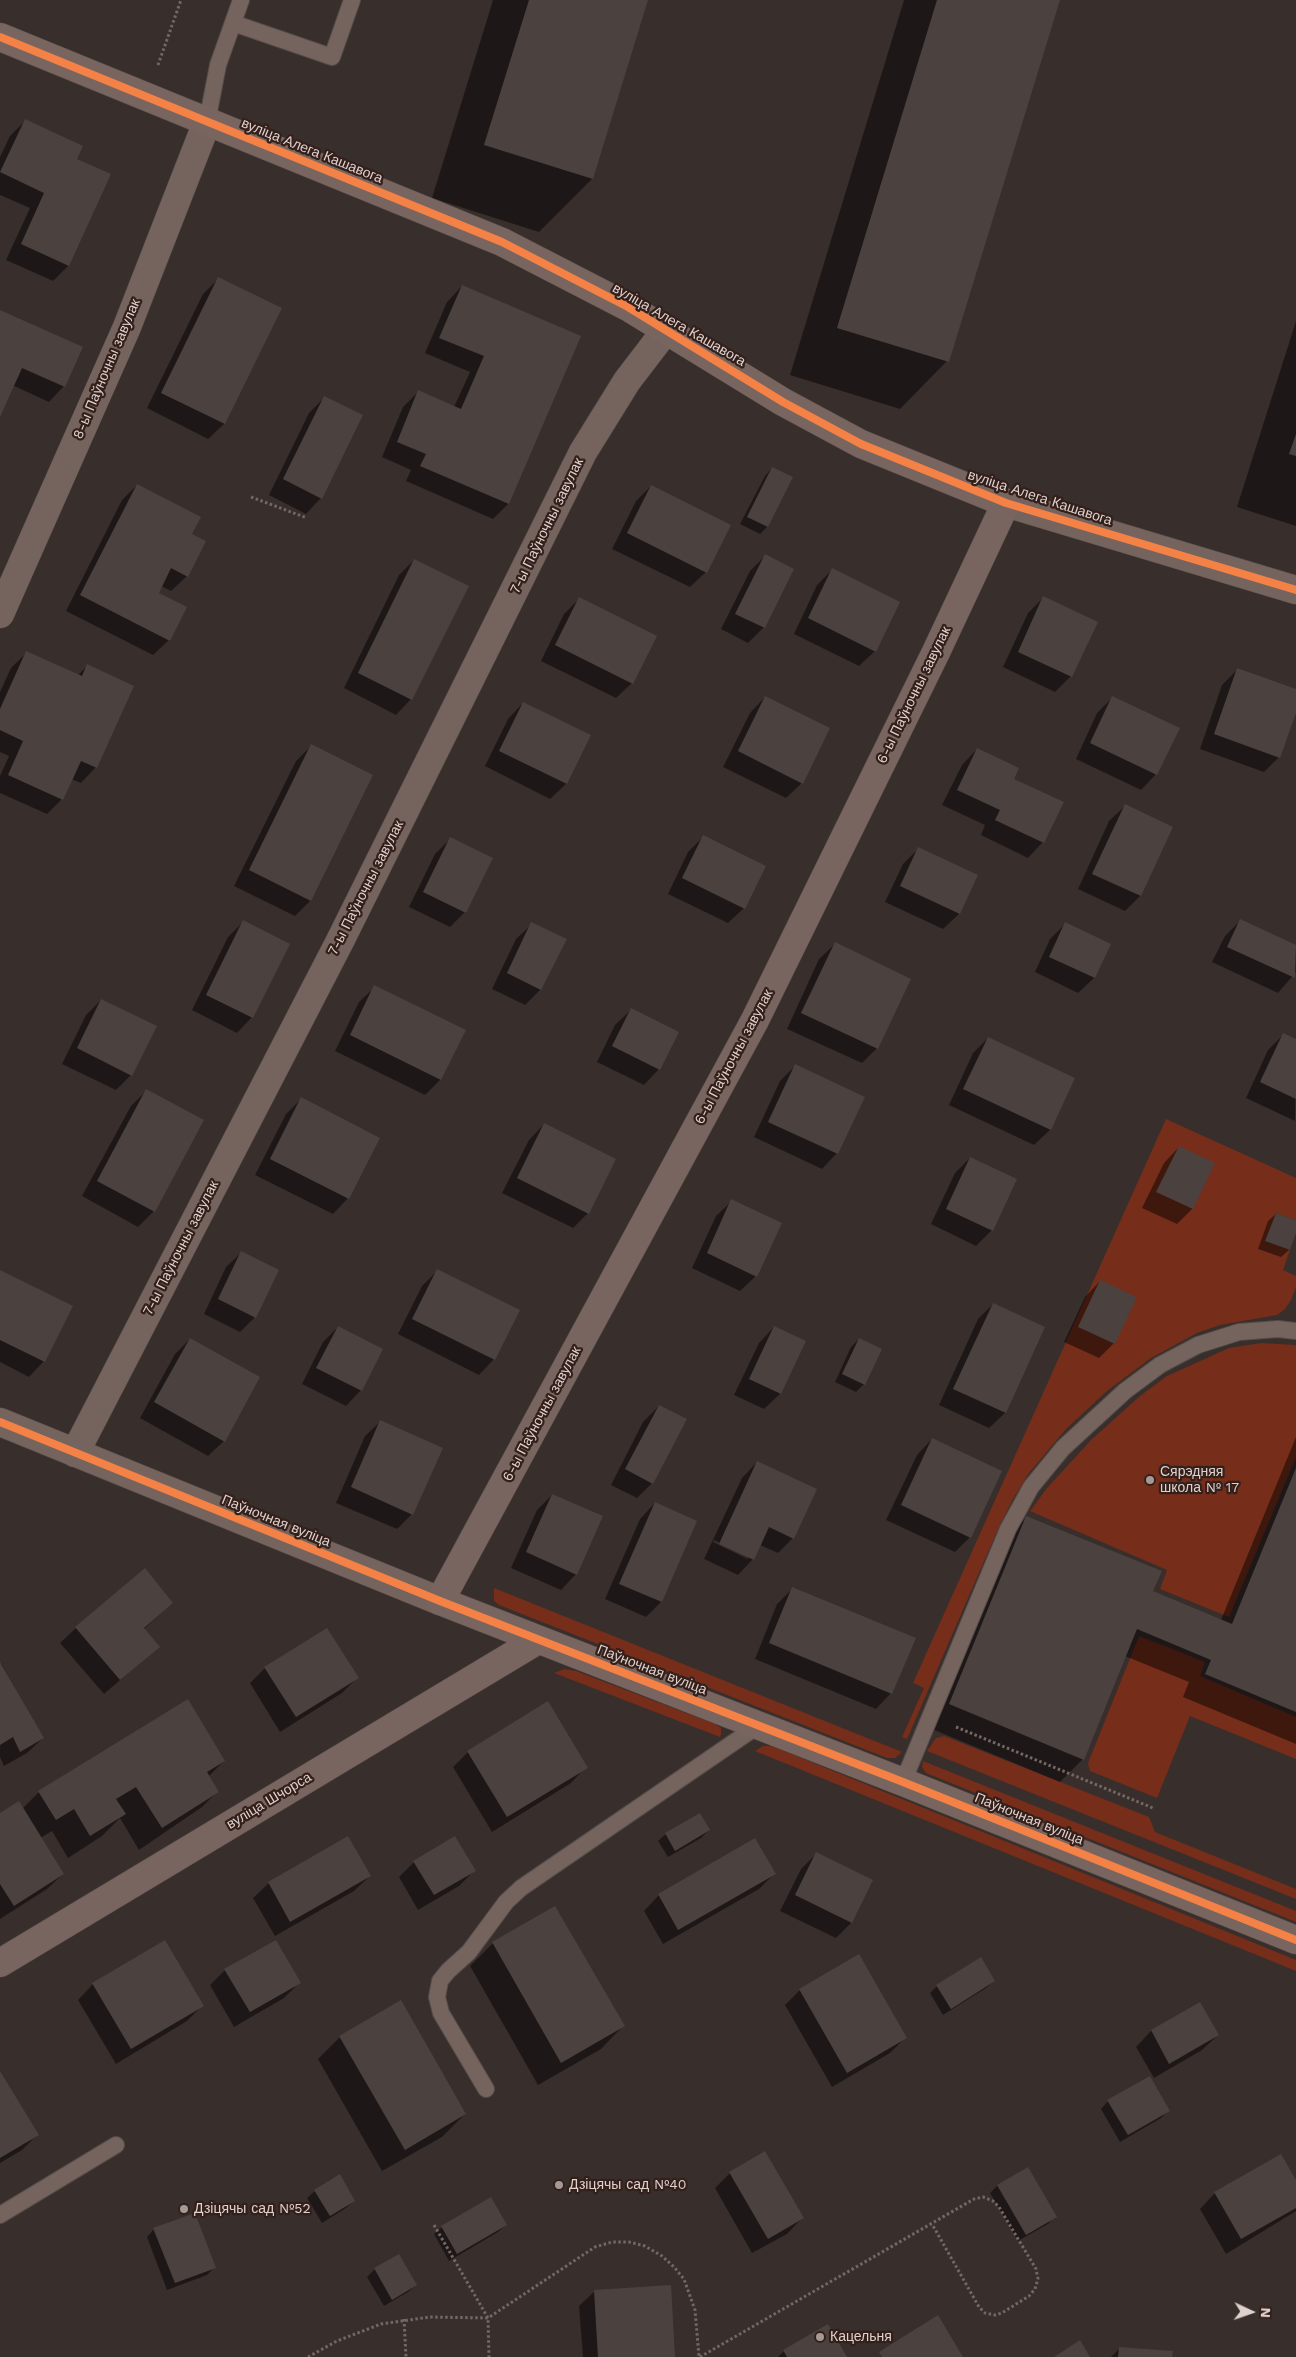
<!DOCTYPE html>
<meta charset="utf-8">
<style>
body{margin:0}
#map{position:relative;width:1296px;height:2357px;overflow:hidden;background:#382e2b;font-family:"Work Sans",sans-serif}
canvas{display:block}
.north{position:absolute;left:1226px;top:2287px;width:50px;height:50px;-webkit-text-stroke:4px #34201b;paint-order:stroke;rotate:93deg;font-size:14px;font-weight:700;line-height:20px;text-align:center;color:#dfd1ce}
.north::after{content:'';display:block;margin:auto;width:18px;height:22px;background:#dfd1ce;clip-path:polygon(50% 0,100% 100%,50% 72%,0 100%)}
</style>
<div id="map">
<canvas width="1296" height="2357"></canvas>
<div class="north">N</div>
</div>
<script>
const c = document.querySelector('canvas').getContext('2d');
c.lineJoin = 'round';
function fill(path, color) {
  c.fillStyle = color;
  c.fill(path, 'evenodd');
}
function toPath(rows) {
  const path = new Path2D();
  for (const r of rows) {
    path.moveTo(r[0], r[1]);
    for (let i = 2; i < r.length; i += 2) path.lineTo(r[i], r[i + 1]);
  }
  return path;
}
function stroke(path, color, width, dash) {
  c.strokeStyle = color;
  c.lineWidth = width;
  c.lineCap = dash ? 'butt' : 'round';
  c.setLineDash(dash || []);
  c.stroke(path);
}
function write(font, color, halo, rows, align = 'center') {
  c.font = font + ' "Work Sans",sans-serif';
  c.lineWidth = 4.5;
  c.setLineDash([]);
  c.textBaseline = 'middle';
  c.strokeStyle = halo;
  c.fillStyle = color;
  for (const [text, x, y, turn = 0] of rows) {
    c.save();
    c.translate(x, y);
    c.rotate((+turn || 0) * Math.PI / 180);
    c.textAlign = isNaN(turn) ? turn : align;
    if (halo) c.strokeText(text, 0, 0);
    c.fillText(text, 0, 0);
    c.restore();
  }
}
fill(toPath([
 [1166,1119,1296,1178,1296,1220,1276,1213,1265,1241,1290,1250,1283,1270,1296,1276,1296,1287,1291,1300,1285,1309,1277,1315,1220,1325,1197,1333,1151,1358,1107,1391,1066,1429,1029,1473,1013,1499,998,1529,907,1739,902,1737,924,1688,913,1683],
 [1261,1343,1296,1345,1296,1457,1229,1617,1160,1589,1167,1570,1030,1511,1047,1488,1091,1440,1140,1396,1167,1376,1229,1348],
 [494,1588,902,1752,895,1758,887,1758,499,1605,494,1601],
 [1139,1636,1205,1662,1200,1676,1296,1717,1296,1759,1190,1716,1157,1798,1090,1771,1088,1763],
 [564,1669,576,1671,715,1724,721,1728,721,1734,720,1737,554,1673],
 [944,1736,1149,1817,1155,1832,1296,1889,1296,1899,927,1751,936,1738],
 [763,1746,772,1746,1296,1960,1296,1971,755,1751],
 [923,1761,1296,1911,1296,1922,926,1773,922,1767]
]), '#762d1a');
fill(toPath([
 [493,0,647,0,592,179,539,232,432,198],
 [904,0,1059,0,947,361,900,409,790,375],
 [25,121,76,160,109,175,68,266,53,281,6,260,30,208,0,195,0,157,10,136],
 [218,279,280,309,224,424,208,439,147,408,203,294],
 [462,286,579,336,508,504,493,519,406,481,411,470,382,457,403,407,418,392,454,407,470,372,425,353,447,302],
 [0,311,64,386,49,402,12,385,0,414],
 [1296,321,1296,526,1237,507],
 [325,397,321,498,306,514,269,495,309,413],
 [772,468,791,477,767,527,760,534,740,524,765,476],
 [137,485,190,535,187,576,171,591,161,586,157,593,169,640,153,655,66,611,122,500],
 [651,486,706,572,690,587,612,549,636,501],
 [766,555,764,627,748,643,721,629,750,571],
 [414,560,411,699,396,715,344,688,399,575],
 [832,570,875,651,859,666,794,634,817,585],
 [1043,598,1071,676,1055,692,1003,667,1028,613],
 [579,599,632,683,616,698,541,661,564,614],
 [26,653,78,675,87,666,96,767,81,783,71,779,62,799,47,814,0,793,0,776,9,756,0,752,0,692,11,668],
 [1238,669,1296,690,1296,709,1279,757,1264,772,1200,749,1222,685],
 [765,697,802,783,786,798,723,767,750,713],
 [1112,698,1156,774,1141,790,1076,759,1097,713],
 [523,703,590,736,566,784,550,799,485,766,508,719],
 [311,746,372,776,310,901,295,916,234,886,296,761],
 [977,749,1013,779,1043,842,1028,858,981,835,985,825,942,805,962,765],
 [1125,806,1172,827,1140,896,1125,911,1078,889,1109,821],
 [703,837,744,908,728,923,668,894,688,852],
 [451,838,465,912,450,927,409,907,435,854],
 [918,849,976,876,959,914,943,929,885,902,903,864],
 [1240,921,1296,947,1296,972,1278,993,1212,962,1225,936],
 [243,922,252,1017,237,1033,192,1010,228,937],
 [532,924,565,940,540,990,525,1005,492,989,516,939],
 [1065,924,1109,944,1094,978,1078,993,1035,972,1050,939],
 [835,944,877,1048,862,1063,787,1029,819,959],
 [375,987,464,1031,440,1080,425,1095,335,1051,359,1002],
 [101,1000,131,1075,116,1090,62,1064,86,1015],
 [631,1010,659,1069,644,1085,597,1062,615,1025],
 [1283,1035,1296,1041,1295,1121,1246,1098,1268,1050],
 [988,1038,1073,1078,1050,1130,1034,1145,949,1105,973,1053],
 [796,1065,837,1153,822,1169,754,1137,780,1081],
 [147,1090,202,1121,154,1211,138,1227,82,1196,131,1106],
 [301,1099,348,1198,333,1214,255,1175,286,1114],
 [544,1124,588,1213,573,1228,502,1193,529,1140],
 [1179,1147,1213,1163,1192,1209,1177,1224,1142,1208,1164,1163],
 [970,1158,1016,1179,992,1230,976,1246,931,1224,955,1173],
 [732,1201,756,1276,740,1291,692,1268,716,1216],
 [1276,1214,1296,1222,1296,1229,1289,1250,1281,1257,1258,1249,1268,1221],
 [242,1252,255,1317,240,1332,204,1314,226,1267],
 [0,1271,44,1361,29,1377,0,1362],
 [437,1271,494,1359,479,1375,398,1334,422,1286],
 [1100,1281,1114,1343,1099,1358,1064,1342,1085,1297],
 [993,1304,1043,1327,1005,1413,989,1428,939,1405,978,1319],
 [338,1327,361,1390,346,1406,302,1384,323,1342],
 [774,1327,804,1342,780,1394,764,1409,734,1395,759,1343],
 [190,1339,224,1441,208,1456,140,1418,175,1354],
 [859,1339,864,1384,856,1392,835,1382,851,1347],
 [659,1406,652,1483,637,1498,611,1485,643,1422],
 [381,1421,412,1514,397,1529,336,1503,365,1436],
 [1296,1437,1296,1744,1183,1697,1189,1682,1125,1656,1083,1759,1060,1782,927,1727,1004,1540,1027,1517,1152,1592,1221,1620],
 [932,1439,970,1537,955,1552,886,1520,917,1455],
 [757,1462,793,1538,778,1553,760,1545,753,1559,738,1575,704,1559,742,1478],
 [714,1540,748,1556,748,1559,713,1542],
 [552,1495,576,1574,561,1590,511,1568,537,1510],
 [655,1503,661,1602,646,1617,605,1599,640,1519],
 [792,1589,891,1693,876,1709,755,1659,777,1604],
 [172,1603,144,1629,158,1647,104,1694,60,1643,76,1628],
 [1,1663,43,1738,27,1753,4,1766,0,1757],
 [265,1668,357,1678,342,1693,280,1732,250,1683],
 [468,1752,586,1767,571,1783,492,1832,453,1767],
 [224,1761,208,1777,217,1792,202,1807,139,1850,120,1818,102,1836,68,1858,52,1831,40,1838,63,1874,47,1889,0,1919,0,1814,22,1809,39,1792],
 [709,1830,701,1838,668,1857,658,1841,666,1834],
 [816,1854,871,1881,851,1923,836,1938,780,1911,801,1869],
 [414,1862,474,1871,459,1886,418,1910,399,1877],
 [774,1874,759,1889,663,1944,644,1911,659,1895],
 [370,1876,354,1891,275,1936,253,1898,269,1883],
 [555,1908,623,2026,601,2049,538,2085,470,1966,493,1943],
 [225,1970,299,1983,284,1998,234,2027,210,1985],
 [994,1981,986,1988,943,2015,930,1993,937,1986],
 [93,1984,202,2006,187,2021,116,2064,78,2000],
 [800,1990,905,2038,890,2053,832,2087,785,2005],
 [1200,2004,1218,2035,1202,2050,1154,2078,1136,2047,1151,2031],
 [340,2037,465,2114,442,2137,382,2171,318,2059],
 [0,2073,37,2135,22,2150,0,2163],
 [1108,2101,1168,2111,1161,2118,1120,2142,1101,2109],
 [1027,2169,1055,2216,1048,2224,1018,2241,990,2193,997,2186],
 [730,2173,802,2218,787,2234,752,2253,715,2188],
 [1296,2183,1296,2211,1226,2254,1200,2209,1215,2193],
 [315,2191,354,2201,346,2208,322,2223,307,2198],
 [506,2225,498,2232,449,2261,434,2234,442,2227],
 [154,2229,214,2268,207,2275,167,2290,147,2237],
 [399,2255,416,2285,408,2292,384,2306,367,2277,375,2269],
 [595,2291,674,2357,583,2357,579,2306],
 [1119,2349,1171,2357,1111,2357],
 [784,2351,845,2357,778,2357]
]), '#0007');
fill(toPath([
 [529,0,648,0,593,179,484,145],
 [937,0,1060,0,949,362,837,328],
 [25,119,83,146,77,159,111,174,69,266,21,244,44,193,0,172],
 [218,277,282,308,225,424,161,393],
 [462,285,581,336,509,504,420,466,426,454,397,442,418,390,461,409,484,356,439,338],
 [0,310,83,347,65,387,22,368,0,417],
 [324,396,363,415,322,499,283,479],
 [1296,434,1296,456,1289,454],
 [772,467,793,477,768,527,747,517],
 [137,484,201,517,192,534,206,541,188,577,171,568,159,593,187,607,170,641,80,595],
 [651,485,731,525,707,573,627,533],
 [765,554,794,569,765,628,735,614],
 [414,559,469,586,412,700,358,673],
 [832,568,900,602,876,652,808,618],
 [1043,596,1098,622,1072,677,1018,652],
 [579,597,657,636,633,684,555,645],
 [26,651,82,676,87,664,134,686,97,768,81,761,63,800,8,775,23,741,0,730,0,709],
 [1237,668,1296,689,1296,713,1280,758,1214,734],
 [765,696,830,728,803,784,738,751],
 [1112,696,1180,728,1157,775,1090,743],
 [523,702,591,735,567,784,499,751],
 [311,744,373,775,311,901,249,870],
 [977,748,1019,768,1014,779,1064,802,1044,843,995,820,1000,810,957,790],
 [1125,804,1173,827,1141,896,1092,874],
 [703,835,766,866,745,909,682,878],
 [450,837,493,858,466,913,423,892],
 [918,847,978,875,960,914,900,886],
 [1240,919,1296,945,1295,978,1227,947],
 [243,920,290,944,253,1018,206,995],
 [531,922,567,939,541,990,507,973],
 [1065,922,1111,944,1095,978,1049,957],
 [835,942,911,979,878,1049,801,1013],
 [374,985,466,1030,441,1080,350,1035],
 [101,999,157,1026,132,1076,77,1048],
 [631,1008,679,1032,660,1070,612,1046],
 [1283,1033,1296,1039,1296,1099,1260,1082],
 [988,1037,1075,1078,1051,1130,963,1089],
 [795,1064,865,1097,838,1154,768,1122],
 [146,1089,204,1120,155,1212,97,1181],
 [301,1097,380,1138,349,1199,270,1159],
 [544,1123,616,1159,589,1214,517,1178],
 [1179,1146,1215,1163,1193,1209,1156,1192],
 [970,1157,1017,1179,993,1231,946,1209],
 [731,1199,782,1223,757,1277,707,1253],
 [1276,1213,1296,1220,1296,1233,1290,1250,1265,1241],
 [241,1251,279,1270,256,1318,218,1299],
 [437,1269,520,1310,495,1360,412,1319],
 [0,1270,73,1306,45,1362,0,1340],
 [1100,1280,1137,1297,1115,1344,1078,1327],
 [993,1303,1045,1327,1006,1413,953,1389],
 [338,1326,383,1349,362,1391,316,1368],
 [774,1326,806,1341,781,1394,749,1379],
 [190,1338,260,1377,225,1442,154,1402],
 [859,1338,882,1349,865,1385,842,1374],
 [659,1405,687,1419,653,1484,625,1469],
 [380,1420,443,1448,413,1515,351,1487],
 [932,1438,1002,1471,971,1538,901,1505],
 [757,1461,817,1489,794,1539,769,1527,754,1560,719,1544],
 [1296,1468,1296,1712,1205,1674,1211,1660,1137,1629,1084,1760,949,1704,1026,1516,1162,1571,1153,1591,1232,1624],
 [552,1494,603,1516,577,1575,526,1552],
 [655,1502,697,1521,662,1602,619,1584],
 [145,1568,173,1603,144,1628,160,1647,120,1680,75,1627],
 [792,1587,916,1638,892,1694,769,1643],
 [327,1628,359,1678,296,1717,264,1667],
 [0,1662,44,1738,20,1752,13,1737,0,1745],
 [188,1699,225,1761,207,1772,219,1792,162,1828,136,1787,116,1799,126,1814,90,1836,74,1809,56,1820,38,1791],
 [548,1701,588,1768,507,1817,467,1751],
 [19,1801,64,1874,14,1906,0,1884,0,1813],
 [700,1813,710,1830,675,1851,665,1833],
 [348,1836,371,1876,290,1922,268,1882],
 [455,1836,476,1871,434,1895,413,1861],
 [755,1838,776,1874,678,1930,658,1894],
 [816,1852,873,1880,852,1923,795,1895],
 [555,1906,625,2026,561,2063,492,1942],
 [165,1940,204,2006,131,2049,92,1983],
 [276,1940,301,1983,250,2012,224,1969],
 [859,1954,907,2038,847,2073,799,1989],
 [981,1957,995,1981,951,2009,936,1985],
 [401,2000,466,2114,405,2150,339,2036],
 [1200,2002,1219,2035,1169,2064,1151,2030],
 [0,2071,39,2135,0,2158],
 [1150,2076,1170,2111,1128,2135,1107,2100],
 [765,2151,804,2218,768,2239,729,2172],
 [1281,2154,1296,2180,1296,2208,1241,2239,1214,2192],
 [1028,2167,1057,2217,1026,2235,997,2185],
 [340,2174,355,2201,330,2216,314,2190],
 [491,2197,507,2225,457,2254,441,2226],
 [195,2213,216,2268,175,2283,153,2228],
 [399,2254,417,2285,392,2300,374,2268],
 [671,2285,675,2357,598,2357,594,2290],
 [938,2315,963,2357,882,2357,879,2352],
 [828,2324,847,2357,787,2357,783,2350],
 [1080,2340,1090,2357,1054,2357],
 [1119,2347,1173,2351,1172,2357,1118,2357]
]), '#4b4240');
const lane = toPath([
 [233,23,332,57,352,0],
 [207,122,218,65,241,0],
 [903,1782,1008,1529,1031,1487,1063,1448,1125,1391,1160,1365,1198,1345,1239,1332,1278,1329,1296,1331],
 [486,2089,441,2013,437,1997,440,1981,448,1971,469,1952,506,1902,521,1888,759,1725],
 [0,2215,116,2145]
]);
const street = toPath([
 [1006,503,1296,590],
 [0,614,127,327,207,122],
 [0,1422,440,1601],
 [75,1453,340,941,583,452,627,381,666,330]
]);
const secondary = toPath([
 [0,37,502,242,628,307,783,402,861,444,1006,503,936,652,755,1020,440,1601,903,1782,1296,1940],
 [0,1963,538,1640]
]);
stroke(lane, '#554c49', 18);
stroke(street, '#554c49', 29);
stroke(secondary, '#554c49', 29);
stroke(toPath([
 [158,65,181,0],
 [251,497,307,518],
 [956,1727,1153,1808],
 [434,2225,488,2318,595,2247,612,2242,629,2242,645,2246,662,2256,674,2267,684,2279,695,2310,699,2357],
 [404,2319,406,2357],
 [308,2357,337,2341,381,2324,430,2317,488,2318,489,2357],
 [700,2357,974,2199,983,2197,993,2201,999,2207,1036,2269,1038,2279,1035,2289,1029,2296,1002,2313,995,2315,985,2313,979,2307,932,2224]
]), '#756763', 3, [2.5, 2.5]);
stroke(lane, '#75635e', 16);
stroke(street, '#75635e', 28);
stroke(secondary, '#79655f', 28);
stroke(toPath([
 [0,37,502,242,628,307,783,402,861,444,1006,503,1296,590],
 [0,1422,440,1601,903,1782,1296,1940]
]), '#f48246', 8);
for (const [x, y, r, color] of [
 [1150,1480,5,"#a59895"],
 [559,2185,5,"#a59895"],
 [184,2209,5,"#a59895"],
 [820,2337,5,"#a59895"]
]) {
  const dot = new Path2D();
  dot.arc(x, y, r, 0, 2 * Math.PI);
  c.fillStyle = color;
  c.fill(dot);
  stroke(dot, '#34201b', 2);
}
write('14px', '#dfd1ce', '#34201b', [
 ["вуліца Алега Кашавога",312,151,22],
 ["вуліца Алега Кашавога",679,325,30],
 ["8-ы Паўночны завулак",107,369,-67],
 ["вуліца Алега Кашавога",1040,498,18],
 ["7-ы Паўночны завулак",547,526,-64],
 ["6-ы Паўночны завулак",914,695,-64],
 ["7-ы Паўночны завулак",366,888,-63],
 ["6-ы Паўночны завулак",734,1057,-62],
 ["7-ы Паўночны завулак",181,1248,-63],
 ["6-ы Паўночны завулак",542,1414,-62],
 ["Паўночная вуліца",276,1521,22],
 ["Паўночная вуліца",652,1670,21],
 ["вуліца Шчорса",269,1801,-31],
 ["Паўночная вуліца",1029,1819,22]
]);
write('14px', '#dfd1ce', '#34201b', [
 ["Сярэдняя",1160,1472],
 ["школа № 17",1160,1488],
 ["Дзіцячы сад №40",569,2185],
 ["Дзіцячы сад №52",194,2209],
 ["Кацельня",830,2337]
], 'left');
</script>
